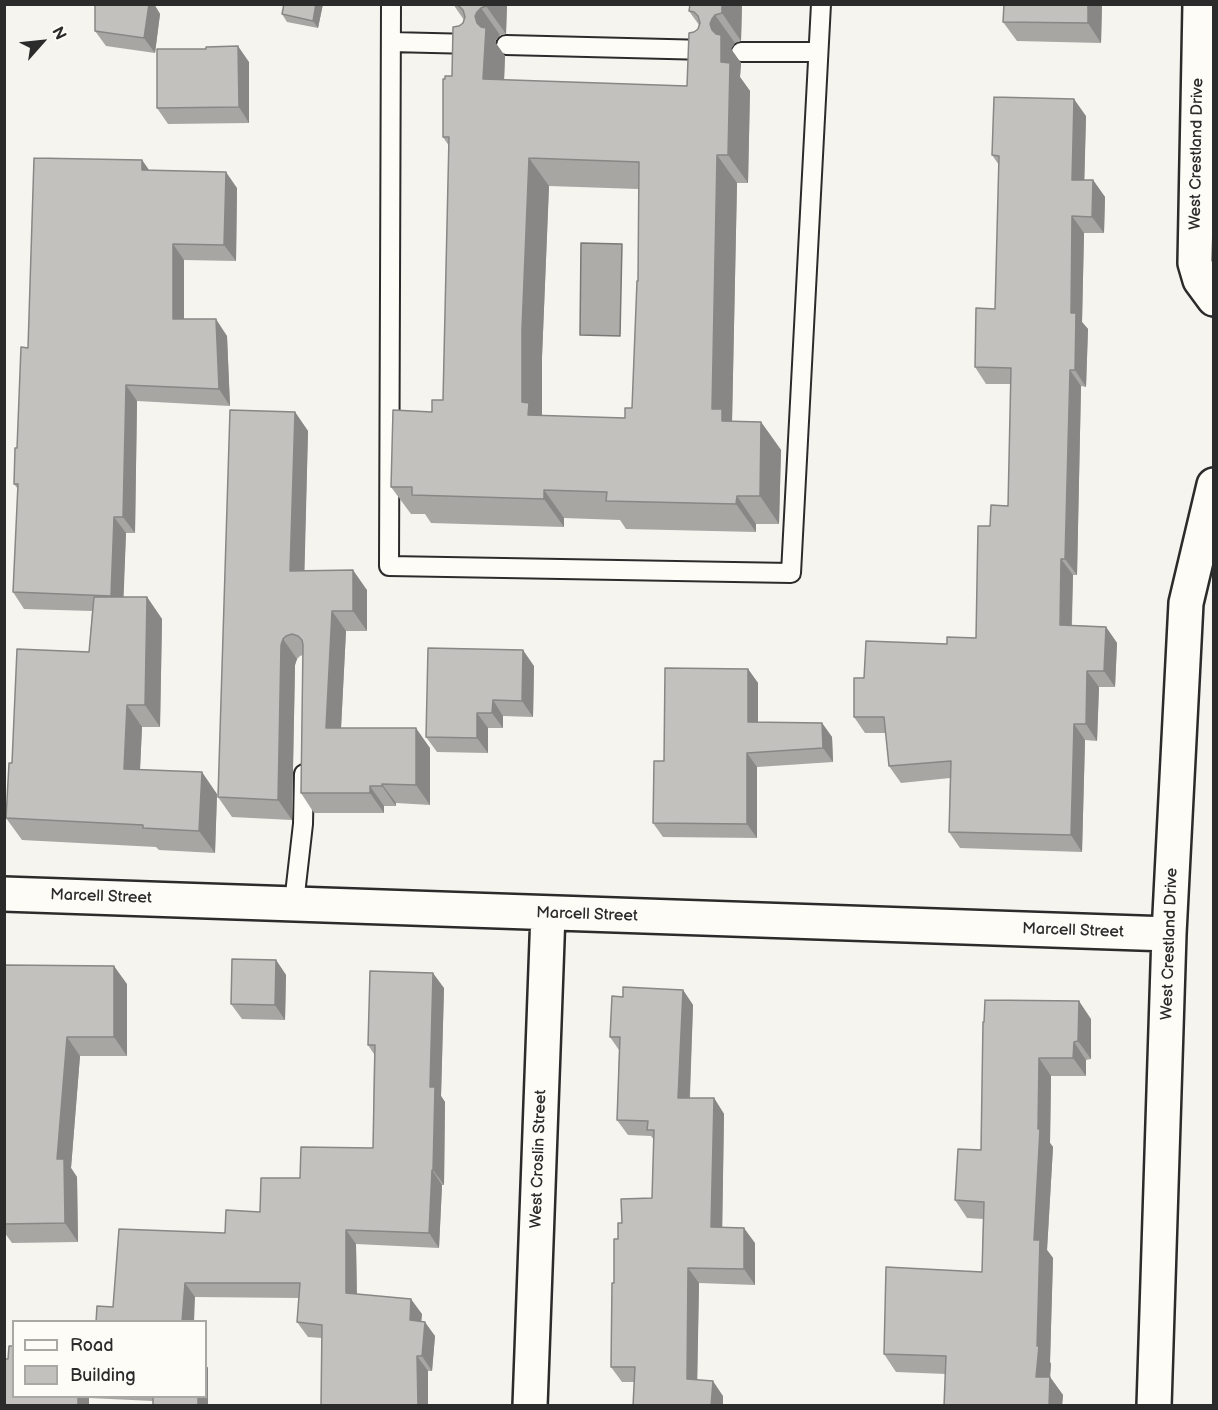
<!DOCTYPE html>
<style>
body{margin:0}
#map{position:relative;width:1218px;height:1410px;overflow:hidden;background:#f5f4ef;font-family:"Balsamiq Sans",sans-serif}
canvas{display:block}
.frame{position:absolute;inset:0;border:6px solid #2b2b2b;pointer-events:none}
.legend{position:absolute;left:12px;top:1320px;width:195px;height:78px;box-sizing:border-box;background:#fdfcf7;border:2px solid #a9a8a5;margin:0;padding:8px 10px;list-style:none;font-size:18px;color:#2b2b2b}
.legend li{display:flex;align-items:center;gap:12px;height:30px}
.legend b{width:30px;border:2px solid #a9a8a5}
.north{position:absolute;left:12px;top:12px;width:60px;height:60px;-webkit-text-stroke:4px #fdfcf7;paint-order:stroke;rotate:63deg;font-size:16px;font-weight:700;line-height:24px;text-align:center;color:#2b2b2b}
.north::after{content:'';display:block;margin:auto;width:21px;height:27px;background:#2b2b2b;clip-path:polygon(50% 0,100% 100%,50% 72%,0 100%)}
</style>
<div id="map">
<canvas width="1218" height="1410"></canvas>
<div class="frame"></div>
<ul class="legend">
<li><b style="height:8px;background:#fdfcf7"></b>Road</li>
<li><b style="height:16px;background:#c2c1be"></b>Building</li>
</ul>
<div class="north">N</div>
</div>
<script>
const c = document.querySelector('canvas').getContext('2d');
c.lineJoin = 'round';
function fill(path, color) {
  c.fillStyle = color;
  c.fill(path, 'evenodd');
}
function toPath(rows) {
  const path = new Path2D();
  for (const r of rows) {
    path.moveTo(r[0], r[1]);
    for (let i = 2; i < r.length; i += 2) path.lineTo(r[i], r[i + 1]);
  }
  return path;
}
function stroke(path, color, width, dash) {
  c.strokeStyle = color;
  c.lineWidth = width;
  c.lineCap = dash ? 'butt' : 'round';
  c.setLineDash(dash || []);
  c.stroke(path);
}
function write(font, color, halo, rows, align = 'center') {
  c.font = font + ' "Balsamiq Sans",sans-serif';
  c.lineWidth = 4.5;
  c.setLineDash([]);
  c.textBaseline = 'middle';
  c.strokeStyle = halo;
  c.fillStyle = color;
  for (const [text, x, y, turn = 0] of rows) {
    c.save();
    c.translate(x, y);
    c.rotate((+turn || 0) * Math.PI / 180);
    c.textAlign = isNaN(turn) ? turn : align;
    if (halo) c.strokeText(text, 0, 0);
    c.fillText(text, 0, 0);
    c.restore();
  }
}
const water = toPath([
 [581,243,622,244,620,336,580,335,581,243]
]);
fill(water, '#adaca9');
stroke(water, '#797877', 1.5);
const lane = toPath([
 [391,4,389,566,791,573,821,4],
 [391,42,473,44],
 [506,45,708,50],
 [741,52,818,52],
 [294,903,303,824,304,774]
]);
const street = toPath([
 [1200,4,1195,263,1200,280,1214,299],
 [4,894,1169,934],
 [530,1406,548,913],
 [1154,1406,1169,934,1186,603,1214,485]
]);
stroke(lane, '#2b2b2b', 22);
stroke(street, '#2b2b2b', 38);
stroke(lane, '#fdfcf7', 18);
stroke(street, '#fdfcf7', 33);
fill(toPath([
 [95,4,154,4,160,14,155,53,106,46,95,31],
 [284,4,323,4,318,28,287,22,282,14],
 [453,4,507,4,506,34,500,35,496,40,495,42,505,56,504,80,687,86,694,32,698,29,699,25,689,11,690,4,742,4,741,41,735,43,731,49,741,63,740,77,750,91,748,183,737,183,732,421,761,422,781,450,779,524,756,524,756,532,626,529,620,520,564,518,564,527,431,523,425,514,411,514,391,487,432,412,443,400,449,146,443,137,445,79,452,76,459,26,463,23,464,20],
 [549,186,638,189,638,281,632,408,625,418,542,416,542,357],
 [1004,4,1102,4,1101,43,1017,41,1003,22],
 [249,62,249,123,168,124,157,108],
 [1086,116,1084,180,1093,180,1105,197,1104,233,1084,233,1082,322,1088,329,1086,387,1081,386,1077,575,1073,575,1072,625,1106,627,1117,643,1115,687,1099,687,1097,741,1085,740,1082,852,960,848,949,832,950,778,901,783,889,766,886,733,865,733,854,717,864,678,947,644,976,638,990,526,1008,506,1011,384,986,384,975,367,995,309,999,165,992,155],
 [142,160,149,170,237,188,236,261,184,260,184,319,227,336,230,406,137,401,135,533,126,533,123,597,147,597,162,619,160,727,142,727,140,769,217,794,215,853,159,850,156,847,22,840,6,818,12,763,89,652,92,611,24,609,13,592,18,489,14,484,28,348],
 [295,412,308,431,304,571,367,590,367,631,346,631,341,728,430,748,430,805,396,803,396,806,384,806,384,813,314,813,301,793,303,655,300,656,297,659,295,665,292,820,232,817,218,797],
 [534,666,533,717,503,716,503,728,488,728,488,753,437,752,426,737],
 [748,669,758,683,758,722,822,723,832,737,833,762,757,767,757,838,663,837,653,823,664,761],
 [276,960,286,975,285,1020,242,1019,231,1004],
 [127,984,127,1056,80,1056,71,1168,77,1177,78,1242,12,1243,4,1232,4,1000],
 [444,988,441,1096,445,1102,444,1185,442,1185,439,1248,356,1244,357,1294,422,1314,421,1321,435,1336,432,1371,428,1371,428,1406,321,1406,322,1338,308,1337,297,1322,299,1298,195,1297,113,1307,225,1233,260,1212,300,1178,373,1148,374,1054,368,1045],
 [683,990,693,1005,690,1098,714,1098,724,1114,722,1228,755,1243,755,1285,699,1283,697,1380,723,1396,723,1406,633,1406,634,1382,622,1382,611,1367,614,1283,618,1239,622,1223,652,1198,654,1140,651,1136,628,1135,617,1120,619,1050,610,1037,623,997],
 [1091,1019,1091,1059,1086,1060,1086,1076,1051,1076,1050,1143,1053,1147,1047,1250,1053,1258,1050,1362,1051,1364,1050,1377,1063,1395,1062,1406,944,1406,946,1374,896,1372,884,1354,982,1272,983,1219,967,1218,955,1200,981,1150,984,1022],
 [9,1346,14,1346,14,1396,206,1396,206,1365,208,1368,208,1406,153,1406,153,1401,89,1398,89,1406,4,1406,4,1359,8,1359]
]), '#a7a6a3');
fill(toPath([
 [149,4,154,4,160,14,155,53,144,38],
 [316,4,323,4,318,28,313,21],
 [486,4,507,4,506,34,486,6],
 [722,4,742,4,741,41,722,13],
 [1088,4,1102,4,1101,43,1088,23],
 [481,8,500,35,496,40,495,42,505,56,503,107,483,79,475,16,477,12],
 [715,15,735,43,731,49,741,63,740,77,750,91,748,183,728,155,721,62,710,24,712,19],
 [238,46,249,62,249,123,239,107],
 [1074,99,1086,116,1084,196,1072,180],
 [717,155,737,183,732,423,741,449,712,409],
 [529,158,549,186,542,357,542,421,528,415,522,402,522,329],
 [142,160,153,176,142,170],
 [226,172,237,188,236,261,224,245],
 [1093,180,1105,197,1104,233,1092,217],
 [1072,216,1084,233,1082,322,1088,329,1086,387,1075,370,1071,313],
 [173,244,184,260,184,335,173,319],
 [216,319,227,336,230,406,219,389],
 [1070,370,1081,386,1077,575,1065,559],
 [126,385,137,401,135,533,123,517],
 [295,412,308,431,304,591,290,571],
 [761,422,781,450,779,524,760,496],
 [544,490,564,518,564,527,544,499],
 [737,496,756,524,756,532,736,504],
 [114,517,126,533,123,613,111,596],
 [1061,559,1073,575,1071,641,1060,625],
 [353,570,367,590,367,631,353,611],
 [147,597,162,619,160,727,145,705],
 [332,611,346,631,340,748,326,728],
 [1106,627,1117,643,1115,687,1104,671],
 [283,639,297,659,295,665,292,820,278,800,281,645],
 [523,650,534,666,533,717,522,701],
 [748,669,758,683,758,736,748,722],
 [1087,671,1099,687,1097,741,1086,724],
 [493,700,503,716,503,728,492,713],
 [127,705,142,727,139,791,124,769],
 [477,713,488,728,488,753,477,738],
 [822,723,832,737,833,762,823,748],
 [1074,724,1085,740,1082,852,1071,835],
 [416,728,430,748,430,805,416,785],
 [747,753,757,767,757,838,747,824],
 [202,772,217,794,215,853,199,831],
 [382,784,396,803,396,806,382,786],
 [370,786,384,806,384,813,370,793],
 [276,960,286,975,285,1020,275,1005],
 [114,966,127,984,127,1056,114,1037],
 [433,973,444,988,441,1096,445,1102,444,1185,433,1170,430,1087],
 [683,990,693,1005,689,1113,678,1098],
 [1079,1001,1091,1019,1091,1059,1078,1041],
 [67,1037,80,1056,71,1168,77,1177,78,1242,65,1223,57,1159],
 [1074,1042,1086,1060,1086,1076,1073,1058],
 [1039,1058,1051,1076,1050,1143,1053,1147,1047,1250,1053,1258,1050,1362,1051,1364,1050,1377,1063,1395,1062,1406,1049,1406,1036,1377,1037,1346,1034,1240,1038,1129],
 [714,1098,724,1114,722,1242,711,1227],
 [432,1170,442,1185,439,1248,429,1233],
 [744,1228,755,1243,755,1285,744,1269],
 [346,1230,356,1244,357,1308,346,1293],
 [688,1268,699,1283,697,1394,687,1379],
 [185,1283,195,1297,194,1322,182,1322],
 [411,1299,422,1314,420,1335,410,1320],
 [425,1322,435,1336,432,1371,422,1356],
 [417,1356,428,1371,428,1406,418,1406],
 [206,1365,208,1368,208,1406,198,1406,198,1396,206,1396],
 [713,1381,723,1396,723,1406,711,1406],
 [78,1396,88,1396,89,1398,89,1406,78,1406]
]), '#888785');
const building = toPath([
 [95,4,149,4,144,38,95,31,95,4],
 [284,4,316,4,313,21,282,14,284,4],
 [453,4,486,4,486,6,481,8,477,12,475,16,477,23,481,27,486,28,483,79,687,86,689,33,694,32,698,29,700,23,698,16,694,12,689,11,690,4,722,4,722,13,715,15,712,19,710,24,712,30,716,34,721,35,721,62,730,63,728,155,717,155,712,409,722,409,722,421,761,422,760,496,737,496,736,504,606,501,607,492,544,490,544,499,412,495,412,487,391,487,393,410,432,412,432,400,443,400,449,137,443,137,443,79,445,79,445,76,452,76,453,27,459,26,463,23,465,17,463,10,459,6,453,4],
 [529,158,639,162,638,281,637,281,632,408,625,408,625,418,528,415,529,403,522,402,522,329,529,158],
 [1004,4,1088,4,1088,23,1003,22,1004,4],
 [238,46,239,107,157,108,157,49,206,49,206,47,238,46],
 [994,97,1074,99,1072,180,1093,180,1092,217,1072,216,1071,313,1076,313,1075,370,1070,370,1065,559,1061,559,1060,625,1106,627,1104,671,1087,671,1086,724,1074,724,1071,835,949,832,951,761,889,766,884,717,854,717,854,678,864,678,866,641,947,644,947,637,976,638,978,526,990,526,991,505,1008,506,1011,368,975,367,976,308,995,309,999,156,992,155,994,97],
 [34,158,142,160,142,170,226,172,224,245,173,244,173,319,216,319,219,389,126,385,123,517,114,517,111,596,13,592,18,484,14,484,15,448,17,448,21,347,28,348,34,158],
 [230,410,295,412,290,571,353,570,353,611,332,611,326,728,416,728,416,785,382,784,382,786,370,786,370,793,301,793,303,645,302,640,298,636,292,634,286,636,283,639,281,645,278,800,218,797,230,410],
 [94,597,147,597,145,705,127,705,124,769,202,772,199,831,143,828,143,825,6,818,9,763,12,763,17,649,89,652,94,597],
 [428,648,523,650,522,701,493,700,492,713,477,713,477,738,426,737,428,648],
 [665,668,748,669,748,722,822,723,823,748,747,753,747,824,653,823,654,761,664,761,665,668],
 [232,959,276,960,275,1005,231,1004,232,959],
 [5,965,114,966,114,1037,67,1037,57,1159,64,1159,65,1223,4,1224,5,965],
 [370,971,433,973,430,1087,435,1087,433,1170,432,1170,429,1233,346,1230,346,1293,411,1299,410,1320,425,1322,422,1356,417,1356,418,1406,321,1406,322,1325,297,1322,300,1283,185,1283,182,1322,96,1322,97,1306,113,1307,119,1229,225,1233,226,1210,260,1212,261,1178,300,1178,301,1147,373,1148,375,1045,368,1045,370,971],
 [623,987,683,990,678,1098,714,1098,711,1227,744,1228,744,1269,688,1268,687,1379,713,1381,711,1406,633,1406,635,1367,611,1367,612,1283,614,1283,614,1239,618,1239,618,1223,622,1223,621,1199,652,1198,654,1130,647,1130,648,1121,617,1120,620,1037,610,1037,612,996,623,997,623,987],
 [985,1000,1079,1001,1078,1041,1074,1042,1073,1058,1039,1058,1038,1129,1040,1129,1034,1240,1040,1240,1037,1346,1039,1346,1036,1377,1050,1377,1049,1406,944,1406,946,1356,884,1354,886,1267,982,1272,984,1202,955,1200,958,1149,981,1150,983,1022,984,1022,985,1000],
 [9,1346,14,1346,14,1396,78,1396,78,1406,4,1406,4,1359,8,1359,9,1346],
 [153,1396,198,1396,198,1406,153,1406,153,1396]
]);
fill(building, '#c2c1be');
stroke(building, '#888785', 1.5);
write('16px', '#2b2b2b', '#fdfcf7', [
 ["West Crestland Drive",1197,154,-89],
 ["Marcell Street",101,897,2],
 ["Marcell Street",587,915,2],
 ["Marcell Street",1073,931,2],
 ["West Crestland Drive",1170,944,-88],
 ["West Croslin Street",539,1159,-88]
]);
</script>
